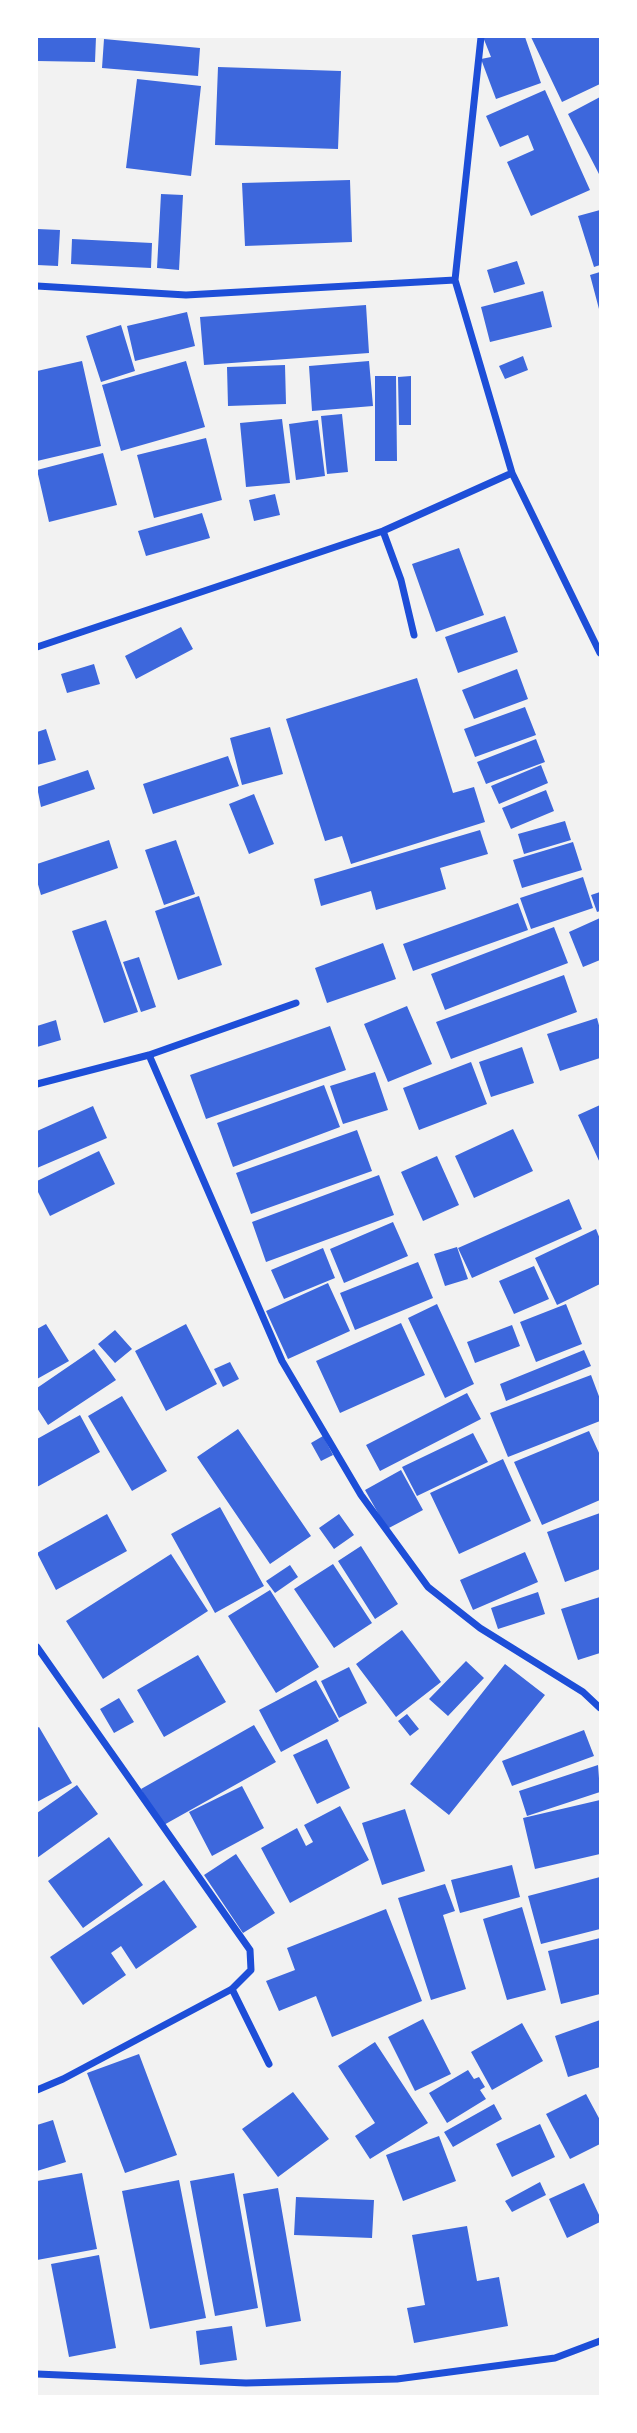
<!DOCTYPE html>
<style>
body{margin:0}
#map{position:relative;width:637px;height:2433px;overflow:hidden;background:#f2f2f2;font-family:Mulish,sans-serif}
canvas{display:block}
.frame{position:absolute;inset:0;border:38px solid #fff;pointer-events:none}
</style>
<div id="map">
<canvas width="637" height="2433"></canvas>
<div class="frame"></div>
</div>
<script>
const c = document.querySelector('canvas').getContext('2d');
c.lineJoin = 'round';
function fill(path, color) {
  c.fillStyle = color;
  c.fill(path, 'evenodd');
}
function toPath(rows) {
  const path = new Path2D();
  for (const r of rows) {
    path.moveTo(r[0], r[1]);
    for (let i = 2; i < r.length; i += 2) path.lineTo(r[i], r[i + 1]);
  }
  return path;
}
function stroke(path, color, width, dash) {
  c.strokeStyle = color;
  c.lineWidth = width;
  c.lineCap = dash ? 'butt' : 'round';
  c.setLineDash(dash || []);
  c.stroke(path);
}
fill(toPath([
 [37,37,96,37,95,62,37,61],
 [483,37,525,37,541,83,496,99,481,59,491,57],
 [531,37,600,37,600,84,562,102],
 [104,39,200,48,198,76,102,68],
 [218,67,341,71,338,149,215,145],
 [137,79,201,86,191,176,126,168],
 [545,90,590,190,531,216,507,162,534,150,528,135,500,147,486,116],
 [600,97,600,176,568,114],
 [350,180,352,242,245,246,242,183],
 [161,194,183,195,179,270,157,268],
 [600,210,600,265,594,267,578,216],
 [37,229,60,230,58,266,37,265],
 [72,239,152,243,151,268,71,264],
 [517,261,525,284,494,293,487,270],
 [600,272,600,309,599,309,590,275],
 [543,291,552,327,490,342,481,307],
 [366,305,369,353,204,365,200,317],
 [187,312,195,346,135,361,127,326],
 [121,325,135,371,101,382,86,336],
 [523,356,528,370,505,379,499,366],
 [82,361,101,446,37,461,37,371],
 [186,361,205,427,121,451,102,385],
 [369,361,373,406,312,411,309,366],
 [285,365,286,404,228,406,227,367],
 [375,376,396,376,397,461,375,461],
 [411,376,411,425,399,425,398,377],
 [342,414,348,472,327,474,321,416],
 [282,419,290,483,246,487,240,423],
 [318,420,325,476,296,480,289,424],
 [206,438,222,500,154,518,137,455],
 [103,453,117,505,49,522,37,470],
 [275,494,280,515,254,521,249,500],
 [202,513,210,538,146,556,138,531],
 [459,548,484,615,436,632,412,564],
 [505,616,518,652,458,673,445,637],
 [181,627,193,649,136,679,125,656],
 [94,664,100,684,67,693,61,674],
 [517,669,528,699,474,719,462,690],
 [417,678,453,793,474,787,485,822,351,864,342,836,325,841,286,719],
 [525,707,536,735,475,757,464,729],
 [270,727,283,774,242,785,230,738],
 [46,729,56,760,37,765,37,732],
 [536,739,545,762,486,784,477,762],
 [228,756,239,786,153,814,143,784],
 [541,765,548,783,499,804,491,786],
 [88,770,95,789,41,807,37,787],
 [546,790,554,811,511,829,502,808],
 [254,794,274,844,249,854,229,804],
 [565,821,571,840,524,854,518,834],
 [480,830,488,854,440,868,446,889,376,910,371,891,321,906,314,879],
 [109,840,118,868,41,895,37,881,37,864],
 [176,840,195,894,164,905,145,850],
 [573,842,582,870,522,888,513,860],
 [583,877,593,908,531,929,520,898],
 [600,892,600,911,597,912,591,895],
 [199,896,222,965,178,980,155,911],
 [518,903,528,930,413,971,403,944],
 [600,918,600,960,583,967,569,932],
 [106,920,138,1012,104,1023,72,931],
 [554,927,568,963,445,1010,431,974],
 [383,943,396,979,327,1003,315,968],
 [139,957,156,1007,141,1012,123,962],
 [564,975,577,1012,451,1059,436,1022],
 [407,1006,432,1064,388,1082,364,1024],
 [597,1018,600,1029,600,1058,560,1071,547,1034],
 [56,1020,61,1040,37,1047,37,1026],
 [330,1026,346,1070,206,1119,190,1075],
 [522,1047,534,1083,491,1097,479,1062],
 [471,1062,487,1104,419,1130,403,1088],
 [375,1072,388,1110,343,1124,330,1086],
 [324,1085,340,1127,233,1167,217,1123],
 [600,1105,600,1163,578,1115],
 [93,1106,107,1138,37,1168,37,1131],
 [513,1129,533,1171,474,1198,455,1156],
 [357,1130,372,1171,251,1214,236,1173],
 [99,1151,115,1184,50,1216,37,1190,37,1181],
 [437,1156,459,1205,423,1221,401,1172],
 [379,1175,394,1215,266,1262,252,1222],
 [569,1199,582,1229,472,1278,458,1248],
 [393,1222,408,1256,344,1283,330,1249],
 [596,1229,600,1239,600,1284,557,1305,535,1258],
 [457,1247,468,1279,445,1286,434,1254],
 [323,1248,335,1278,284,1299,271,1270],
 [418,1262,433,1298,355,1330,340,1293],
 [534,1266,549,1299,514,1314,499,1281],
 [328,1283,350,1331,288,1359,266,1311],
 [437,1304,474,1384,445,1398,408,1318],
 [566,1304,582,1344,536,1362,520,1322],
 [401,1323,425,1375,340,1413,316,1361],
 [46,1324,69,1361,37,1379,37,1329],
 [186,1324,217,1384,166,1411,135,1351],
 [512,1325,520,1346,475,1363,467,1342],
 [115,1330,132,1349,115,1363,98,1344],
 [94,1349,116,1380,48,1425,37,1408,37,1388],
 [584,1350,591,1366,506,1401,500,1384],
 [230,1362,239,1379,223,1387,214,1369],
 [591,1375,600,1399,600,1421,508,1457,490,1413],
 [467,1393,481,1419,380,1471,366,1445],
 [122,1396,167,1471,132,1491,88,1416],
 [80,1415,100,1452,37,1487,37,1439],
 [238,1429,311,1536,270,1564,197,1457],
 [589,1431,600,1455,600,1500,542,1525,514,1462],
 [473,1433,488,1462,417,1496,402,1467],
 [323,1436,333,1455,321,1461,311,1443],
 [503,1459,531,1521,459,1554,430,1493],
 [401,1470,423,1510,387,1529,365,1490],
 [220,1507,264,1586,215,1613,171,1534],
 [600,1513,600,1569,565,1582,547,1532],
 [107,1514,127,1551,56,1590,37,1553],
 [339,1514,354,1535,334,1549,319,1528],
 [361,1546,398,1604,375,1619,338,1561],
 [525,1552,538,1582,473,1610,460,1580],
 [171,1554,208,1611,103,1679,66,1621],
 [333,1564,372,1623,334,1648,294,1589],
 [290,1565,298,1577,275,1593,266,1581],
 [270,1590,319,1667,276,1693,228,1616],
 [538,1592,545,1614,498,1629,491,1608],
 [600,1597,600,1653,578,1660,561,1609],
 [402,1630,441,1682,396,1717,356,1664],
 [198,1655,226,1702,164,1737,137,1690],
 [466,1661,484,1678,448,1716,429,1699],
 [505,1664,545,1695,449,1815,410,1784],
 [349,1667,367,1703,339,1718,321,1681],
 [316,1680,339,1721,281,1752,259,1710],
 [119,1698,134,1722,114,1733,100,1709],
 [407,1714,419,1729,410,1736,398,1721],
 [254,1725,276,1762,162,1826,141,1789],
 [39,1727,72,1783,37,1802,37,1728],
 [584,1730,594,1756,512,1786,502,1761],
 [327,1739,350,1788,317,1804,293,1755],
 [598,1765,600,1792,527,1816,519,1791],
 [77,1785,98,1814,37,1858,37,1813],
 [242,1786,264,1828,212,1856,189,1812],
 [600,1800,600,1854,535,1869,523,1818],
 [340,1806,369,1860,290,1903,261,1848,297,1828,306,1846,313,1842,304,1825],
 [405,1809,425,1871,382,1885,362,1823],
 [109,1837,143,1885,83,1928,48,1881],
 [236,1854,275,1913,243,1933,204,1875],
 [512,1865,520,1897,460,1913,451,1880],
 [600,1877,600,1929,541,1944,528,1896],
 [164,1880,197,1927,136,1969,121,1946,111,1953,126,1975,83,2005,50,1957],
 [445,1884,455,1911,443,1915,466,1989,431,2000,398,1898],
 [522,1907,546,1990,507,2000,483,1919],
 [386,1909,422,2001,332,2037,316,1996,279,2011,266,1981,295,1970,287,1948],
 [600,1938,600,1994,561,2004,548,1951],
 [423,2019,451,2074,415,2091,388,2037],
 [600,2020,600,2067,568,2077,555,2036],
 [522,2023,543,2061,492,2090,471,2052],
 [375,2042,428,2123,370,2159,355,2136,375,2123,338,2066],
 [139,2054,177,2155,125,2173,87,2073],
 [468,2070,474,2079,479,2077,485,2087,480,2090,486,2099,447,2123,429,2093],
 [293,2092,329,2139,278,2177,242,2129],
 [586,2094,600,2120,600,2144,570,2159,546,2114],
 [494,2104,502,2119,453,2147,444,2132],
 [53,2120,66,2162,37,2171,37,2125],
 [540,2124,555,2157,512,2177,496,2144],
 [439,2136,456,2181,403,2201,386,2155],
 [82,2173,97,2249,37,2260,37,2181],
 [234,2173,258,2308,215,2316,190,2181],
 [179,2180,206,2318,150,2329,122,2191],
 [540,2182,546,2195,512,2212,505,2201],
 [584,2183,600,2217,600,2222,567,2238,549,2199],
 [278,2188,301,2321,266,2327,243,2194],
 [296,2197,374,2200,372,2238,294,2235],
 [467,2226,477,2281,499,2277,508,2326,414,2343,407,2308,425,2305,412,2235],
 [99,2255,116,2348,69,2357,51,2264],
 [232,2326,237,2360,200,2365,196,2331]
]), '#3d67dc');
stroke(toPath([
 [481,37,455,280,512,473,600,653],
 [37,286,186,295,455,280],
 [383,531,401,580,414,635],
 [37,647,383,531,512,473],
 [149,1055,282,1361,361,1495,428,1587,480,1628,583,1692,600,1708],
 [37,1084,149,1055,296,1003],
 [37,1647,250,1950,251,1970,232,1989,63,2079,37,2090],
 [232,1989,269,2064],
 [37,2374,246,2383,397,2379,555,2358,600,2341]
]), '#1d4ed8', 7);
</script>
